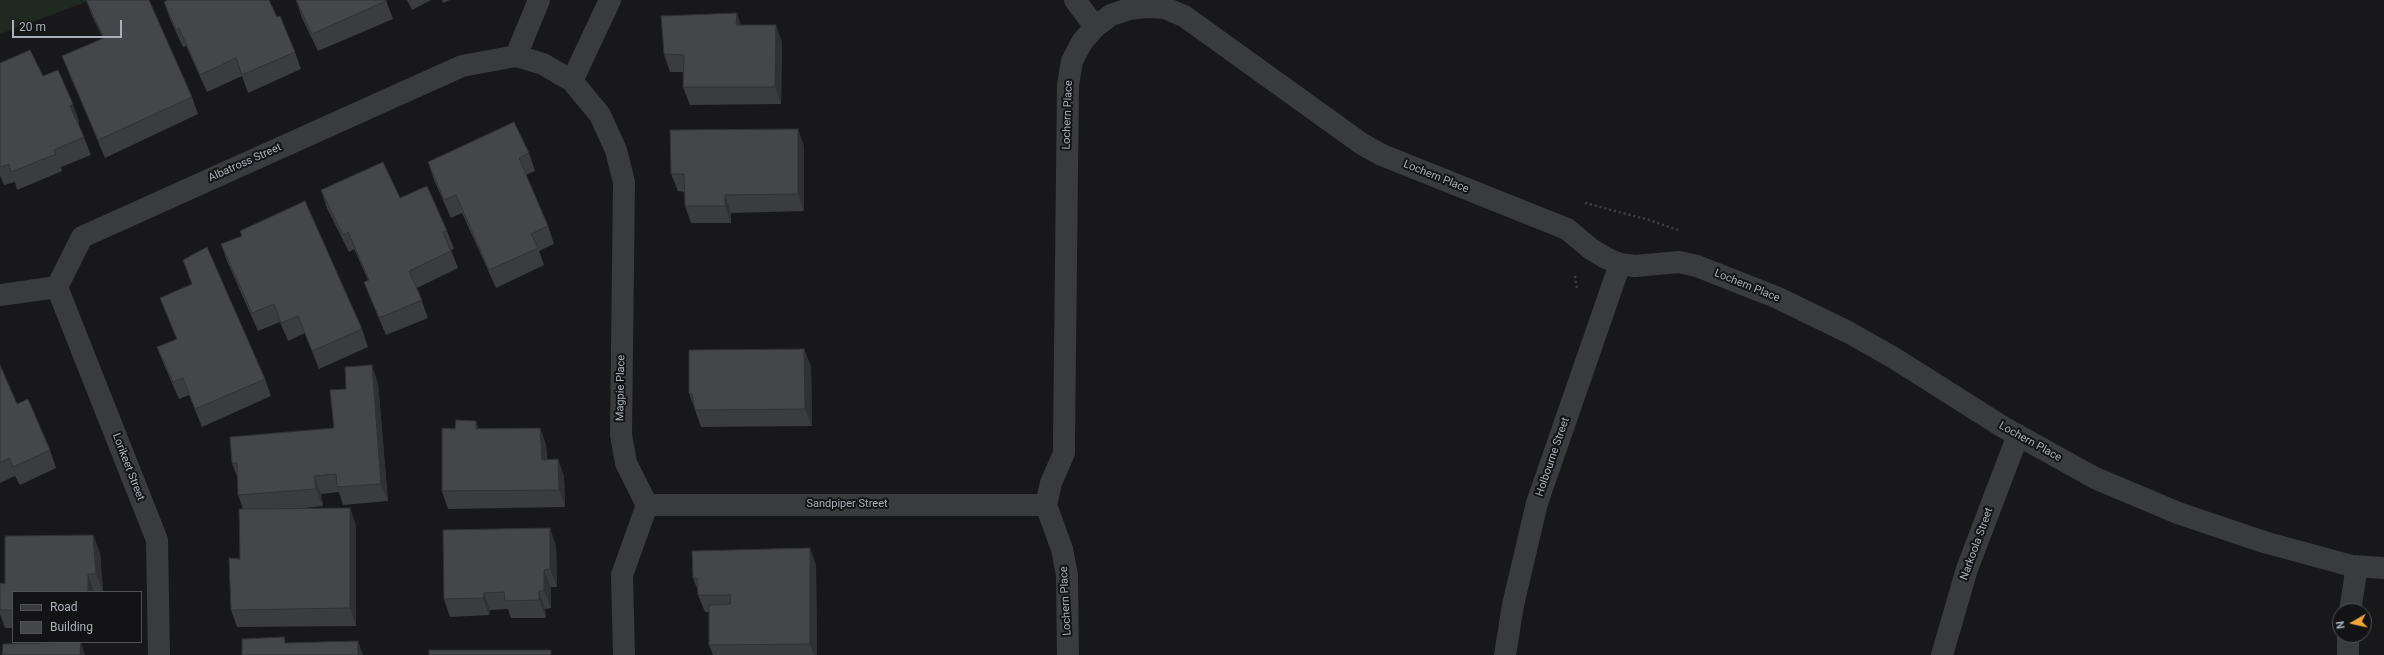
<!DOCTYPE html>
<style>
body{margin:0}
#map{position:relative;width:2384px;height:655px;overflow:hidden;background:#18181a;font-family:Roboto,sans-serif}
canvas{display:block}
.legend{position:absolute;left:12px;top:591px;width:130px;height:52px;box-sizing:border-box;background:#131315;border:1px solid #4f5257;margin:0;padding:5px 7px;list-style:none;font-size:12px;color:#aab0ba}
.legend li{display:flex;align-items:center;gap:8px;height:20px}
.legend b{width:20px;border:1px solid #4f5257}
.north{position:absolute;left:2332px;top:603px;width:40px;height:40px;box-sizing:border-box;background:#131315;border:1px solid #4f5257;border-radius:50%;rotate:261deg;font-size:11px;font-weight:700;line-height:16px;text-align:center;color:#aab0ba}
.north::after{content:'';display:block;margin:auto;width:14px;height:18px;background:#f3a638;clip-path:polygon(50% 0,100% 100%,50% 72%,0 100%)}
.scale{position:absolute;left:12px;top:20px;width:110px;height:18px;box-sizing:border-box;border:2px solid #aab0ba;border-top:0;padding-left:5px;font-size:12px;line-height:14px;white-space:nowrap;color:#aab0ba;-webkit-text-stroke:3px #131315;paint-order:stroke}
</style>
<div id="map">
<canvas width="2384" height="655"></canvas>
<ul class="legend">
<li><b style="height:5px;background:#393b3f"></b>Road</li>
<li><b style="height:11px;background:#44464a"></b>Building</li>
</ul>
<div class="north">N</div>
<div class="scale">20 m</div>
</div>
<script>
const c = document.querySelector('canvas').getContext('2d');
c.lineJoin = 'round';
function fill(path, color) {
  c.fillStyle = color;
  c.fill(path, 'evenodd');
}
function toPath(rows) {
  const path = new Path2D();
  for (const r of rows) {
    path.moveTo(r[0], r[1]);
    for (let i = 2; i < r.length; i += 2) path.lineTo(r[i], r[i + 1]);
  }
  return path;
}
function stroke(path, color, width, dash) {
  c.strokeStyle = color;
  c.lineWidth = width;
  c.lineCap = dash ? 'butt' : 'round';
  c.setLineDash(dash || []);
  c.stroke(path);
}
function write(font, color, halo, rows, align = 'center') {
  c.font = font + ' Roboto,sans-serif';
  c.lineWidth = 4;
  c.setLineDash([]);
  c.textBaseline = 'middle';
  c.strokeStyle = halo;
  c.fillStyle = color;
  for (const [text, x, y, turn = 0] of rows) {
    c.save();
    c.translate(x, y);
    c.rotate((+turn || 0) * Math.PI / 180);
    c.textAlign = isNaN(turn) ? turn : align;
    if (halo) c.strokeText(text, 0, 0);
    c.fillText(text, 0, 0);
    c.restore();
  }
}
fill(toPath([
 [0,0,91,0,0,34]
]), '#202921');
stroke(toPath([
 [1585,203,1649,220,1678,230],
 [1575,276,1577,289]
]), '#3f4246', 2.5, [2, 3]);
stroke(toPath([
 [1075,0,1095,27],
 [516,56,539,0],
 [572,81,610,0],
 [57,287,157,540,159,655],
 [0,295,57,287,82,237,462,66,516,56,543,64,572,81,600,115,616,150,624,182,621,435,626,463,647,505,622,575,624,655],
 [647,505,1046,505],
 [2350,611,2357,566],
 [1068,655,1067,575,1062,549,1046,505,1051,483,1064,453,1064,439,1068,85,1072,61,1082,42,1095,27,1111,15,1129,9,1146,7,1165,8,1184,16,1362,144,1382,155,1567,229,1591,249,1606,258,1620,264,1635,266,1679,262,1697,266,1778,298,1848,332,1894,358,2003,427,2095,478,2178,513,2264,542,2352,566,2384,568],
 [1505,655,1513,605,1537,503,1620,264],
 [1942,655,1967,569,2018,435],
 [2348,655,2348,635]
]), '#393b3f', 22);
fill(toPath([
 [86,0,192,97,198,114,105,158,69,73,62,56,103,38,92,16],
 [296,0,386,0,393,19,318,51,302,18],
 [407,0,431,0,412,10],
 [442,0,450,0,443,3],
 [164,2,277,17,295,52,301,69,248,93,242,76,207,92,186,46,183,47,170,19],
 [741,25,782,42,781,104,690,105,683,87,684,72,670,72,664,54],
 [0,63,79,121,78,123,84,137,91,155,61,167,62,171,17,190,15,182,4,185,0,175],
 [804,146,804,211,731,213,731,223,691,223,685,206,685,192,678,191,671,174],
 [529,153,535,171,526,175,548,226,554,244,539,251,544,265,496,288,462,213,451,218,434,180,428,162],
 [321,190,400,198,447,231,454,249,451,250,458,268,417,288,428,318,386,335,371,300,364,282,368,280,354,249,349,252,327,208],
 [240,231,362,329,368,347,319,369,305,333,288,341,280,322,258,331,227,261,221,244,242,236],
 [160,298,265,379,271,396,202,427,189,395,179,399,164,365,157,347,177,340],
 [804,349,811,367,812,426,701,427,689,393],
 [0,365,17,404,50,450,56,468,20,485,15,476,0,483],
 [378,383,388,501,343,505,339,492,321,494,323,506,296,509,350,508,356,526,356,626,237,627,231,610,240,559,243,509,238,495,238,480,232,463,334,428,346,389],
 [540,428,546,445,547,460,558,459,564,477,565,507,448,509,442,491,455,429],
 [93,535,100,553,103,591,94,592,13,592,13,628,5,628,0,614,0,583,5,584],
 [556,546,557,587,551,587,551,608,545,609,546,618,511,618,508,609,490,610,489,615,450,617,444,599],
 [810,548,816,566,817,655,713,655,709,645,709,612,705,612,698,595,698,591,693,578]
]), '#3a3c40');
fill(toPath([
 [737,13,743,31,736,25],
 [776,25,782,42,781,104,775,87],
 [73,104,79,121,77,124,70,106],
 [798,129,804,146,804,211,798,194],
 [725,195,731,213,731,223,725,206],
 [804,349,811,367,812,426,805,409],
 [372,365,378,383,388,501,381,484],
 [476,421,482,438,476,429],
 [540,428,546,445,549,477,542,460],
 [558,459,564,477,565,507,559,490],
 [314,476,321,494,323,506,316,489],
 [350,508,356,526,356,626,350,608],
 [550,528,556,546,557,587,550,569],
 [93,535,100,553,103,591,96,574],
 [810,548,816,566,817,655,814,655,810,644],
 [544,570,551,587,551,608,544,591],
 [88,574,94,592,88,592],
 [539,591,545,609,546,618,539,600],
 [484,593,490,610,489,615,483,598],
 [358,641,363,655,358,655],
 [81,642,85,655,80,655]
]), '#303134');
const building = toPath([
 [86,0,149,0,192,97,98,140,62,56,104,38,86,0],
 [168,0,269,0,277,17,280,16,295,52,242,75,236,58,200,75,179,28,176,30,164,2,168,0],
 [296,0,386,0,386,1,312,34,296,0],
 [737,13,736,25,776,25,775,87,683,87,684,55,664,54,661,16,737,13],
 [30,50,43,76,58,70,73,104,70,106,84,137,54,150,56,154,11,172,9,164,0,167,0,63,30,50],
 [514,122,529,153,519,158,548,226,531,234,538,248,489,270,456,195,444,200,428,162,514,122],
 [798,129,798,194,725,195,725,206,685,206,684,174,671,174,670,130,798,129],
 [383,162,400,198,427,186,447,231,443,232,451,251,409,271,422,300,379,318,364,282,369,280,348,232,343,235,321,190,383,162],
 [305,201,362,329,312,351,298,316,281,323,274,304,252,313,221,244,242,236,240,231,305,201],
 [207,247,265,379,195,409,183,378,173,382,157,347,177,339,160,298,192,284,183,260,207,247],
 [804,349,805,409,695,410,692,394,689,393,689,350,804,349],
 [0,365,17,404,28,399,50,450,13,467,9,458,0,463,0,365],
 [372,365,381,484,337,487,336,474,314,476,316,489,238,495,237,463,232,463,230,437,334,428,330,390,346,389,345,367,372,365],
 [456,420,476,421,476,429,540,428,542,460,558,459,559,490,442,491,442,428,455,429,456,420],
 [350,508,350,608,231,610,229,558,240,559,239,509,350,508],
 [550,528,550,569,544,570,544,591,539,591,539,600,505,601,504,592,484,593,483,598,444,599,443,530,550,528],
 [93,535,96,574,88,574,88,592,13,592,13,610,0,610,0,583,5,584,5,536,93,535],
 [810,548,810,644,709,645,709,605,730,604,731,595,698,595,697,578,693,578,692,551,810,548],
 [284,637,285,643,358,641,358,655,242,655,242,639,284,637],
 [81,642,80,655,2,655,3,644,81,642],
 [429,650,551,650,551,655,429,655,429,650]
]);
fill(building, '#44464a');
stroke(building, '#303134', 1);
write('11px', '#aab0ba', '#131315', [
 ["Lochern Place",1068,115,-88],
 ["Albatross Street",245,163,-24],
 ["Lochern Place",1436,177,22],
 ["Lochern Place",1747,286,22],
 ["Magpie Place",621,388,-89],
 ["Lochern Place",2030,442,29],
 ["Holbourne Street",1553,457,-71],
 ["Lorikeet Street",128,467,69],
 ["Sandpiper Street",847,504],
 ["Narkoola Street",1977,544,-70],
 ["Lochern Place",1066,601,-93]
]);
</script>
